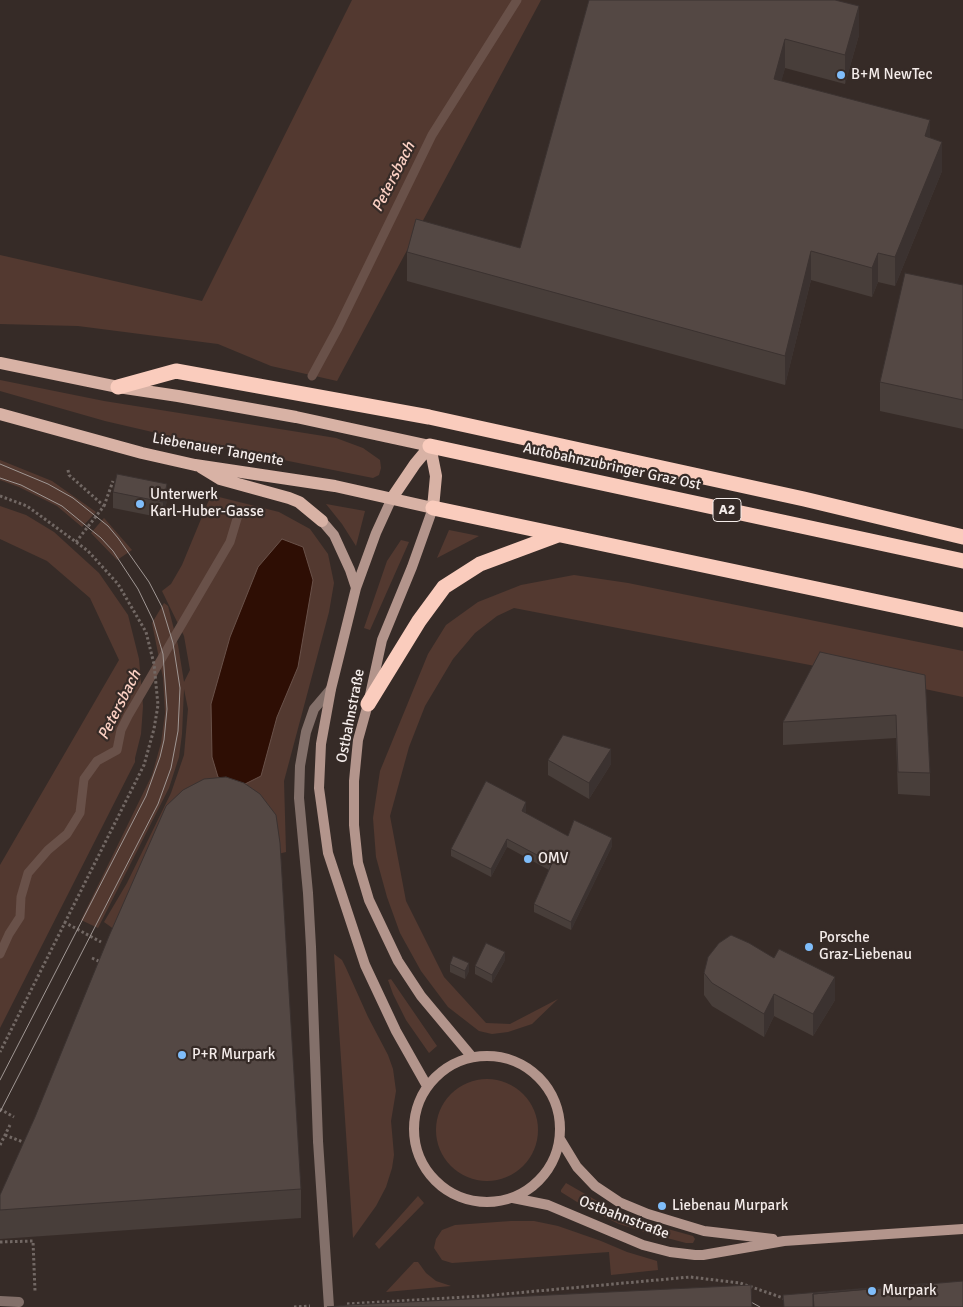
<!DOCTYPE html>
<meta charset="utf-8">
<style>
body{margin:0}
canvas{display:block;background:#362b27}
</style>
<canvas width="963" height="1307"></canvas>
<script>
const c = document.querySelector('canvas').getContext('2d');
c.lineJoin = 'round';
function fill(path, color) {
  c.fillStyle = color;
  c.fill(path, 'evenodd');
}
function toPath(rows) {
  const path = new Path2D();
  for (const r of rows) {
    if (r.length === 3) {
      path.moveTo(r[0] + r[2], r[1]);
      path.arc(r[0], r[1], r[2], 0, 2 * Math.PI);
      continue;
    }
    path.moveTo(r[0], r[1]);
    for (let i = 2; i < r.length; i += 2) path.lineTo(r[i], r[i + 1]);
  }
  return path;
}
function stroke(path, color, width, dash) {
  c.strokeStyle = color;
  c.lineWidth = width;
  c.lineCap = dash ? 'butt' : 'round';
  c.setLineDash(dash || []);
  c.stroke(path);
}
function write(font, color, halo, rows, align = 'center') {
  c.font = font + ' Signika,sans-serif';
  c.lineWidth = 4.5;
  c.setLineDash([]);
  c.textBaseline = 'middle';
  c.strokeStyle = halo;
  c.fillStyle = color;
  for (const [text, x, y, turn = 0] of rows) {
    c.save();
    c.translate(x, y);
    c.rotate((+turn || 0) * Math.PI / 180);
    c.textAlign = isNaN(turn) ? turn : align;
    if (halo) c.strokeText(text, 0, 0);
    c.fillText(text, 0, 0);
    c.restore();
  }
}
fill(toPath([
 [352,0,541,0,337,381,271,366,218,344,78,326,0,324,0,255,202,301],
 [0,380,104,401,336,438,363,448,380,460,381,468,379,475,373,478,204,444,105,421,0,391],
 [0,460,52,481,96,512,82,527,57,506,19,487,0,480],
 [211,495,279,512,310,529,328,554,334,583,329,612,284,781,286,852,278,854,122,935,104,922,127,883,171,793,184,755,188,709,184,689,182,734,179,757,169,788,98,928,81,920,152,775,161,743,165,713,163,678,152,623,164,603,168,606,178,645,184,682,190,670,184,636,162,591,171,584,182,565],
 [326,504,365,511,356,546,342,524],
 [0,506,26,515,54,532,99,573,128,615,139,659,143,706,141,734,135,758,135,762,0,1028,0,865,119,660,90,598,47,561,0,539],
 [104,518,132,550,117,560,91,533],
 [449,530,479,536,437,558],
 [401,540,409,542,370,630,364,628,387,561],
 [574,575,628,583,963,651,963,697,810,665,514,608,497,616,475,633,453,659,425,706,409,747,390,816,406,901,444,977,486,1023,510,1024,558,999,532,1024,508,1032,492,1034,479,1031,448,1007,421,971,400,933,387,897,376,857,373,818,380,771,428,654,446,625,478,602,521,585],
 [334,954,342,960,346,968,368,1017,388,1055,393,1069,396,1091,391,1121,394,1155,392,1168,386,1187,376,1206,353,1238],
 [391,979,437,1046,429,1053,406,1020,393,994,388,980],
 [487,1130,51],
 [566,1183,606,1206,639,1221,693,1236,695,1239,693,1243,686,1243,648,1233,619,1224,590,1210,561,1192,561,1190],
 [418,1196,424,1203,379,1249,375,1244],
 [511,1221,534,1221,558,1226,601,1241,627,1252,657,1261,658,1270,611,1275,609,1252,452,1263,442,1260,434,1248,436,1239,442,1230,455,1225],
 [414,1262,418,1262,426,1273,436,1281,451,1286,386,1292]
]), '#533930');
const water = toPath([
 [282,539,303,547,313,580,298,667,277,717,261,776,239,787,218,777,212,757,211,704,230,637,258,567,282,539]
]);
fill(water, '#2e0e04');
stroke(water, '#695149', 1);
stroke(toPath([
 [312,376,338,328,432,135,517,0],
 [0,954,9,934,20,917,21,897,28,873,48,850,67,834,80,813,84,779,97,761,117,750,121,730,128,716,230,542,239,512]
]), '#695149', 9);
stroke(toPath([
 [68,470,69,475,104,506,76,542],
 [0,496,27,506,76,542,88,551,118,584,146,632,154,664,158,705,154,729,144,765,0,1052],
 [104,506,113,481],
 [64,922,101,942],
 [92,958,101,962],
 [0,1109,14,1117],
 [5,1135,28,1144],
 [0,1145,10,1125],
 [0,1242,33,1241,35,1291],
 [347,1304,483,1296,690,1277,740,1283,786,1299],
 [294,1307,310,1306]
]), '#726864', 3, [2.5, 2.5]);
stroke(toPath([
 [318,1141,311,947,308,893,299,798,300,766,306,732,314,709,331,689],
 [0,1301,19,1302]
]), '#83706a', 10);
stroke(toPath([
 [392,498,376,533,356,588,331,689,321,744,319,788,328,853,365,965,396,1031,427,1086],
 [433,508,412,567,382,640,368,704,358,740,354,781,354,825,358,863,369,900,398,961,421,996,472,1057],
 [322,521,334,535,350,570,356,588],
 [487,1129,73],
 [560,1139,577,1167,595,1186,619,1202,648,1214,704,1231,773,1239],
 [513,1198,548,1205,643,1245,670,1252,695,1255,703,1255,784,1241,963,1229]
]), '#b3958c', 10);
stroke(toPath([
 [0,363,118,387,178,396,296,417,430,446],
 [0,414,142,453,195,465,335,486,433,508,436,476,430,446],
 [202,468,220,479,289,498,299,502,322,521],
 [392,498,415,464,430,446]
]), '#d8b2a5', 12);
stroke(toPath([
 [118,387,176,371,429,417,804,499,963,537],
 [430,446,963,561],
 [433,508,963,620],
 [368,704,419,621,444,587,480,564,558,535]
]), '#faccbd', 15);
stroke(toPath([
 [0,464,48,484,73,498,108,526,118,538,149,582,162,607,173,643,180,688,178,731,171,768,158,804,0,1112],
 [0,478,21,485,62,506,101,538,113,551,138,589,153,620,163,654,167,709,164,740,160,757,146,796,0,1080],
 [740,1296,760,1307]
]), '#a09794', 1);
stroke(toPath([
 [318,1141,329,1307]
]), '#83706a', 10);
fill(toPath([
 [589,0,859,35,845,84,785,68,781,81,930,138,942,171,895,286,878,282,872,297,811,280,785,385,407,281,407,252,520,248],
 [963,285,963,429,880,411,880,382],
 [113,492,167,500,163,518,113,508],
 [925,675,930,773,930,796,898,794,896,738,783,745,783,722],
 [548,760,611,764,589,799,548,775],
 [526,810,525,813,568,836,612,846,571,930,534,912,534,904,549,870,507,847,491,877,451,856,451,849],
 [505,960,492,983,475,974,475,966],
 [450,964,469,971,465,979,450,972],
 [704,973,835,1000,813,1036,774,1016,764,1037,712,1006,704,995],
 [35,1117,301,1189,301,1218,0,1239,0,1195]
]), '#483e3a');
fill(toPath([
 [859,6,859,35,845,84,845,55],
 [785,39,785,68,774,109,774,79],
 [930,120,930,150,925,136],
 [942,142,942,171,895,286,895,257],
 [811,251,811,280,785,385,785,356],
 [878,253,878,282,872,297,872,268],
 [167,484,167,500,163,518,163,502],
 [611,749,611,764,589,799,589,783],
 [526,802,526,810,522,819,522,811],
 [612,838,612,846,571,930,571,922],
 [507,839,507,847,491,877,491,869],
 [505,952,505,960,492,983,492,975],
 [469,963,469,971,465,979,465,971],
 [835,977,835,1000,813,1036,813,1014],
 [774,994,774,1016,764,1037,764,1014]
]), '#3b3230');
const building = toPath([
 [589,0,835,0,859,6,845,55,785,39,774,79,930,120,925,136,942,142,895,257,878,253,872,268,811,251,785,356,407,252,416,219,520,248,589,0],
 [905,273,963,285,963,400,880,382,905,273],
 [117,474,167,484,163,502,113,492,117,474],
 [820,652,925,675,930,773,898,772,896,715,783,722,820,652],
 [563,735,611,749,589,783,548,760,563,735],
 [226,777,244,783,260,794,276,815,280,843,301,1189,0,1210,0,1195,35,1117,109,936,166,806,183,790,204,779,226,777],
 [486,781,526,802,522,811,568,836,574,820,612,838,571,922,534,904,552,863,507,839,491,869,451,849,486,781],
 [731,935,749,943,774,958,779,949,835,977,813,1014,774,994,764,1014,712,983,704,973,708,957,719,943,731,935],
 [486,943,505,952,492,975,475,966,486,943],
 [453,956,469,963,465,971,450,964,453,956],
 [963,1281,963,1307,814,1307,813,1294,963,1281],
 [932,1283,813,1294,813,1307,784,1307,783,1295,932,1283],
 [751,1285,752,1307,327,1307,348,1305,751,1285]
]);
fill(building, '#544844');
stroke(building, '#3b3230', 1);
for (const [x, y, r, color] of [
 [841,75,5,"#7fbdfa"],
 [140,504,5,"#7fbdfa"],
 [528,859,5,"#7fbdfa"],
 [809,947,5,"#7fbdfa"],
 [182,1055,5,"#7fbdfa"],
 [662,1206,5,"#7fbdfa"],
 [872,1291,5,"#7fbdfa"]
]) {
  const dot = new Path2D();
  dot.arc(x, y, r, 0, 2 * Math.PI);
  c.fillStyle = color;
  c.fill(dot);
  stroke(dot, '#362b27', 2);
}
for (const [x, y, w] of [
 [727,510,28]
]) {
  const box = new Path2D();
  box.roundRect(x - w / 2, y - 11.5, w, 23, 4);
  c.fillStyle = '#362b27';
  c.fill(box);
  stroke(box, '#f4ecea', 1);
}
write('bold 14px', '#f4ecea', null, [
 ["A2",727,510]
]);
write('15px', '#f4ecea', '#362b27', [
 ["B+M NewTec",851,75],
 ["Unterwerk",150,495],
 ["Karl-Huber-Gasse",150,512],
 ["OMV",538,859],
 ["Porsche",819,938],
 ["Graz-Liebenau",819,955],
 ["P+R Murpark",192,1055],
 ["Liebenau Murpark",672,1206],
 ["Murpark",882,1291]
], 'left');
write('15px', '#f4ecea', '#362b27', [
 ["Liebenauer Tangente",218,450,10],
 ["Autobahnzubringer Graz Ost",612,467,12],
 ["Ostbahnstraße",351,716,-79],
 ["Ostbahnstraße",624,1218,21]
]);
write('italic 16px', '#fbd0c3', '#362b27', [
 ["Petersbach",394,177,-63],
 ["Petersbach",120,705,-63]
]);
</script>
